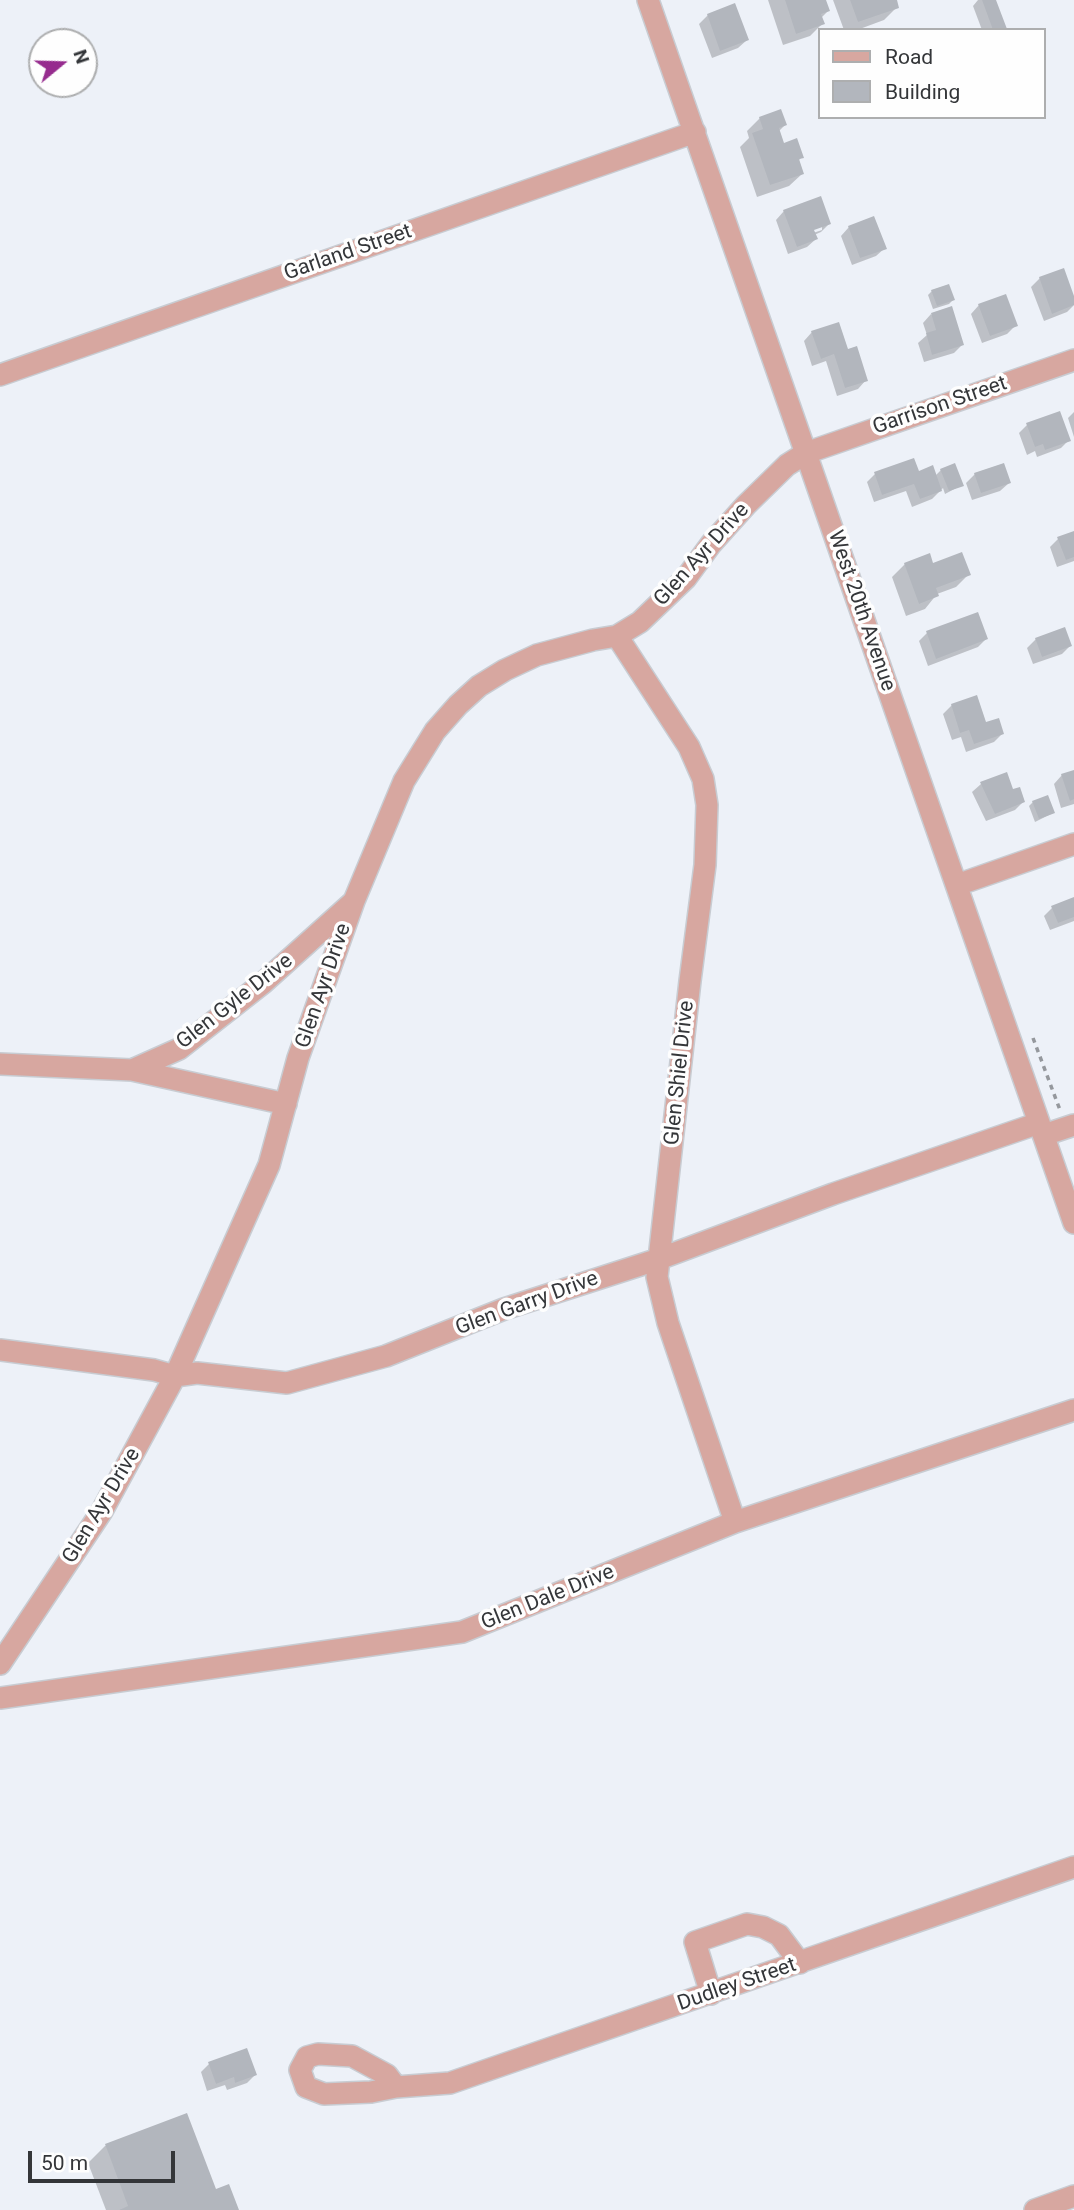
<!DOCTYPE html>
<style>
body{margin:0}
#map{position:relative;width:1074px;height:2210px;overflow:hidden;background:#edf1f8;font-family:Roboto,sans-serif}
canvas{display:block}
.legend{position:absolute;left:818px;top:28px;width:228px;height:91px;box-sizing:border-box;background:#fefefe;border:2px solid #adaeaf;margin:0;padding:9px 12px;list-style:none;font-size:21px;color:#343639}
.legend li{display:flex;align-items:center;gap:14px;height:35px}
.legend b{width:35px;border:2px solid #adaeaf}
.north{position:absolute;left:28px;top:28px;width:70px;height:70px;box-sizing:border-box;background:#fefefe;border:2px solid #adaeaf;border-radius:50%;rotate:71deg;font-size:19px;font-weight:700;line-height:28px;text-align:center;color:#343639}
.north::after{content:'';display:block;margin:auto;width:24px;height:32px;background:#962c8e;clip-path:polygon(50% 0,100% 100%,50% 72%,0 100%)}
.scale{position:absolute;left:28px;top:2151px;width:147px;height:32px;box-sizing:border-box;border:4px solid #343639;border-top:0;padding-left:9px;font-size:21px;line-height:24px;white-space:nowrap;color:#343639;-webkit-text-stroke:5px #fefefe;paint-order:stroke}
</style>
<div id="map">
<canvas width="1074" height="2210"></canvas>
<ul class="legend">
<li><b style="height:9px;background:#d7a7a0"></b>Road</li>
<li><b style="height:19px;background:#b2b6bd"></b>Building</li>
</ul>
<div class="north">N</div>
<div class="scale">50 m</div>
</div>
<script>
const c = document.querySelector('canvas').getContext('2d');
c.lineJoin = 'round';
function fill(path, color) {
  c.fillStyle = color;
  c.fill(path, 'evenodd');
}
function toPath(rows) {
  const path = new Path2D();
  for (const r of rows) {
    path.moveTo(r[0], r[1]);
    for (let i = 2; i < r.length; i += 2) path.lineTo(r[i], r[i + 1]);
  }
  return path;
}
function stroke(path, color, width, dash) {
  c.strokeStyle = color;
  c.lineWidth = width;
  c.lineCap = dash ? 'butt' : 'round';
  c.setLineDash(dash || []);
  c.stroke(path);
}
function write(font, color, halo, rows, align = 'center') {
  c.font = font + ' Roboto,sans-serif';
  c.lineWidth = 7;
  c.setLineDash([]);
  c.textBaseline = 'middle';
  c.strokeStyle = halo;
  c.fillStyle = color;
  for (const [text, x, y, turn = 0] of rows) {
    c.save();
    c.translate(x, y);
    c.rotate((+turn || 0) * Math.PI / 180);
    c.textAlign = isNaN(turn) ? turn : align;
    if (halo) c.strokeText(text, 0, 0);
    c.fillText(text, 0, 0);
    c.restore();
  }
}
fill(toPath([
 [768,0,825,0,828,11,821,18,823,23,810,36,783,45],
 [833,0,895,0,897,7,884,20,857,30,844,30],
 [978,0,994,0,1005,28,1003,30,982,30,973,6],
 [708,15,747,40,738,48,712,58,699,24],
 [760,118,785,125,779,131,783,145,802,157,798,161,802,174,789,186,757,197,740,147,749,138,747,131],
 [784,211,829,224,821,232,814,235,816,239,807,247,788,254,776,220],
 [822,226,822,230,807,235,805,232],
 [849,227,885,248,876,256,852,265,841,236],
 [1040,278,1074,301,1074,305,1067,312,1044,321,1031,287],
 [932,291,953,300,949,304,933,309,928,295],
 [979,305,1016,325,1007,334,982,343,971,314],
 [931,314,962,345,954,353,924,362,918,343,927,335,923,323],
 [812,332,847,351,866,380,858,389,837,396,826,361,812,366,804,341],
 [1074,412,1074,437,1068,418],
 [1027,425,1069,440,1061,448,1037,457,1035,451,1027,455,1019,433],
 [941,470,962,485,945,494,943,488,932,499,912,507,906,491,874,502,867,482,875,474,935,476],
 [975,474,1009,483,1000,491,972,500,966,483],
 [1074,533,1074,561,1057,567,1050,547,1058,539],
 [905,564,932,565,969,574,956,587,937,594,925,609,906,616,892,577],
 [927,633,986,639,978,647,928,666,919,641],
 [1036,639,1070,646,1062,654,1033,664,1027,648],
 [952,705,985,725,1002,734,994,742,966,752,961,737,952,740,943,714],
 [1074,771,1074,804,1061,808,1054,784,1062,775],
 [1006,774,1012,792,1023,802,1015,810,986,821,972,792,981,784],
 [1033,802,1053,813,1035,822,1029,806],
 [1074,899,1074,921,1050,930,1044,916,1052,908],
 [209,2064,255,2075,247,2083,227,2090,225,2085,207,2091,201,2072],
 [186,2115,215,2191,237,2210,106,2210,88,2163,105,2146]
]), '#0003');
fill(toPath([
 [785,0,826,0,830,11,821,14,825,24,796,34],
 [850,0,897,0,899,8,858,22],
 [982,0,996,0,1007,29,993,30],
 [735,3,749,40,720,51,707,14],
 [781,109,787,125,779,128,784,143,797,138,804,158,799,159,804,174,770,185,752,133,763,129,759,117],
 [821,196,831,224,814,230,818,239,797,247,783,210],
 [874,216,887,249,860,258,848,226],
 [1064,268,1074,296,1074,305,1052,314,1039,277],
 [949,284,955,300,937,306,931,290],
 [1006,294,1018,326,990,336,978,304],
 [952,306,964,345,932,355,926,333,936,330,931,313],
 [839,322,848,349,857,346,868,381,845,388,834,354,821,359,811,331],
 [1060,411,1071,441,1045,450,1043,444,1035,447,1026,423],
 [914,458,919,471,933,465,942,491,920,499,914,484,882,495,874,472],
 [955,463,964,486,949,491,940,469],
 [1004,463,1011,483,981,493,974,473],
 [1074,531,1074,557,1066,560,1057,537],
 [962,552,971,575,936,588,939,596,919,604,904,563,930,553,933,563],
 [978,612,988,639,936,659,926,631],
 [1065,627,1072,646,1042,657,1035,638],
 [977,695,986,722,999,718,1004,734,974,744,969,730,960,733,951,704],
 [1074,770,1074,799,1070,801,1061,774],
 [1007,772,1013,789,1020,787,1025,802,995,814,980,782],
 [1048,795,1055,813,1039,819,1032,801],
 [1074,897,1074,917,1058,923,1051,906],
 [247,2048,257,2075,235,2083,234,2077,216,2084,208,2062],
 [187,2113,216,2189,229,2184,239,2210,119,2210,128,2206,105,2144]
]), '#b2b6bd');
const minor = toPath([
 [648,0,1074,1223],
 [0,375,695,132],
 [617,636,689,747,703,779,707,805,705,865,690,981,657,1277,668,1323,735,1522],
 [957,885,1074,844],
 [0,1064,132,1070,286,1104],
 [132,1070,179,1049,263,983,352,903],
 [1044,1135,1074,1125],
 [0,1350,154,1370,175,1376,197,1373,287,1383,386,1356,504,1309,659,1259,833,1194,1039,1123],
 [0,1664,102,1511,175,1376,269,1165,298,1058,354,901,404,781,435,731,458,705,479,686,505,670,537,655,593,640,617,636,640,622,686,578,711,544,746,505,787,465,806,453,1074,360],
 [0,1698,462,1632,735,1522,1074,1410],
 [711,1994,695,1942,747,1924,763,1927,779,1935,800,1963],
 [396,2087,387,2075,352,2056,318,2054,307,2057,300,2070,306,2087,324,2094,371,2092,396,2087,450,2083,1074,1867],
 [1035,2210,1074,2196]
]);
stroke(minor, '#c8ccd2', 24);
stroke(toPath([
 [1033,1038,1060,1110]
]), '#95989d', 3.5, [5, 5]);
stroke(minor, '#d7a7a0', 21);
write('21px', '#343639', '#fefefe', [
 ["Garland Street",348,253,-19],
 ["Garrison Street",940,406,-19],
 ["Glen Ayr Drive",702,555,-48],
 ["West 20th Avenue",861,611,71],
 ["Glen Ayr Drive",324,986,-71],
 ["Glen Gyle Drive",235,1002,-38],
 ["Glen Shiel Drive",680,1073,-84],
 ["Glen Garry Drive",527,1304,-20],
 ["Glen Ayr Drive",102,1506,-59],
 ["Glen Dale Drive",548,1598,-22],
 ["Dudley Street",737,1985,-19]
]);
</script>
